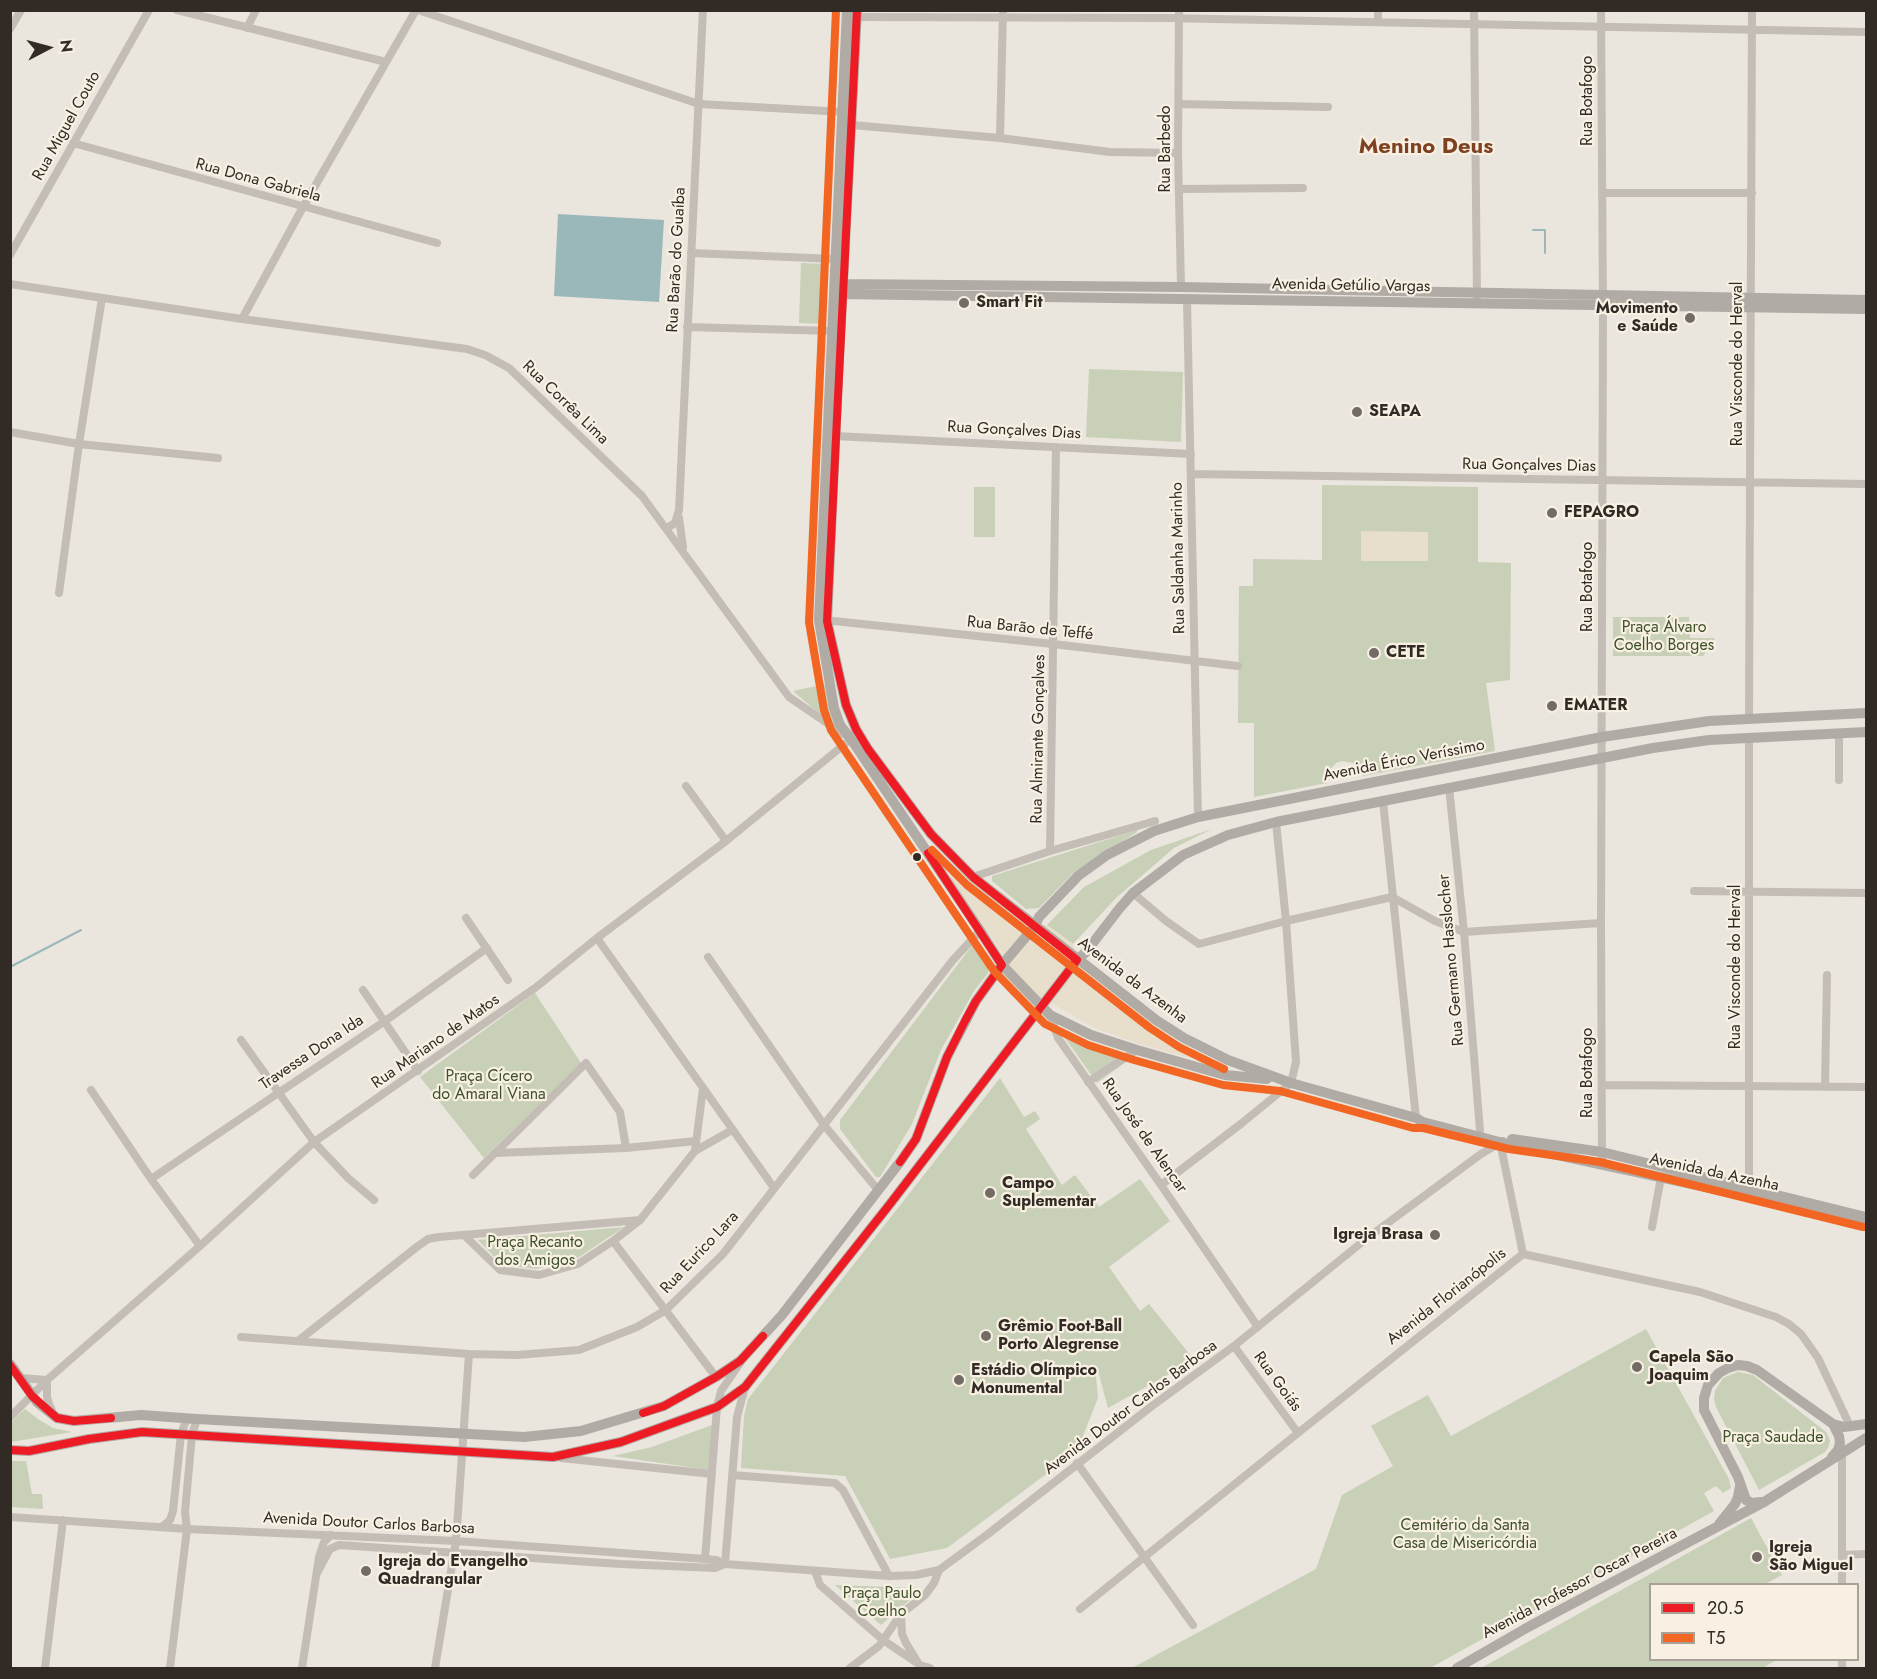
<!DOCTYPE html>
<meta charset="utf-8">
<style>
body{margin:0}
#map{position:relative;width:1877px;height:1679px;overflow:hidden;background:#eae5dd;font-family:Jost,sans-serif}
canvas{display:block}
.frame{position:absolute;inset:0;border:12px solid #322b25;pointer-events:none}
.legend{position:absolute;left:1649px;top:1583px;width:210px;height:78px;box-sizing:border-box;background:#f8f0e3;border:2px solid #a9a197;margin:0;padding:8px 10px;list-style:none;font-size:18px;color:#322b25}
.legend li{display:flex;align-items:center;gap:12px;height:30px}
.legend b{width:30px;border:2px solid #a9a197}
.north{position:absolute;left:18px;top:18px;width:60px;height:60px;-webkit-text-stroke:4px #f8f0e3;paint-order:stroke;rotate:84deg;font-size:16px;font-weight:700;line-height:24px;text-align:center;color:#322b25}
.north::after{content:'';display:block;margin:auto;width:21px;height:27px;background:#322b25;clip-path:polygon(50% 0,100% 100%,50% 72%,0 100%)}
</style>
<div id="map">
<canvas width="1877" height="1679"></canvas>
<div class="frame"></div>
<ul class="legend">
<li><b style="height:8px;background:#ed1c24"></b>20.5</li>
<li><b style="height:8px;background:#f26522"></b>T5</li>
</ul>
<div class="north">N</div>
</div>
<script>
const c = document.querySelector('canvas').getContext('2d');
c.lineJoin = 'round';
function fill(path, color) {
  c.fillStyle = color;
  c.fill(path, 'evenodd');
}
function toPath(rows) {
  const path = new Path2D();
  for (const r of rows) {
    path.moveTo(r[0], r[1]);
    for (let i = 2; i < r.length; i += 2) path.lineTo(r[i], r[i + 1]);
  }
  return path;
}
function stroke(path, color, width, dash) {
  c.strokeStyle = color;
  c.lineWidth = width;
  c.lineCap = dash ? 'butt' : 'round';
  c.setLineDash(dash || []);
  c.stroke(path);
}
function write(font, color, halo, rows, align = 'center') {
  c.font = font + ' Jost,sans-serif';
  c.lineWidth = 4.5;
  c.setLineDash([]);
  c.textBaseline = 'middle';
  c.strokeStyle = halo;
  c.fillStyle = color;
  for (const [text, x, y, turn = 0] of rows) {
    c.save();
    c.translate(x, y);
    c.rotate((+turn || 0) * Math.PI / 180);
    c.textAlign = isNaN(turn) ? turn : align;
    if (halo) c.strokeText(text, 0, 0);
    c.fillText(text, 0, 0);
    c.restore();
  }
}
fill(toPath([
 [801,263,827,264,824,324,799,323],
 [1089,369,1183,372,1181,442,1086,437],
 [1322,485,1478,487,1478,562,1511,563,1510,680,1486,683,1495,751,1363,776,1358,766,1353,763,1342,761,1336,763,1328,772,1327,783,1254,797,1254,723,1238,723,1239,586,1253,586,1253,559,1322,560],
 [974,487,995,487,995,537,974,537],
 [1613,617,1689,617,1690,638,1715,638,1703,656,1613,656],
 [826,684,835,727,793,691],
 [1212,829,1174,848,1116,898,1073,944,1047,925,1084,887,1151,850],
 [1137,830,1137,832,1072,874,1039,908,1026,909,992,881,992,876],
 [974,943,977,944,989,958,990,965,988,973,974,991,941,1050,912,1124,880,1177,876,1177,840,1129,840,1120],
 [535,993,581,1063,484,1158,420,1077],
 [1067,1037,1125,1055,1127,1061,1097,1083,1065,1038],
 [1000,1078,1024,1117,1035,1111,1040,1119,1026,1129,1062,1185,1075,1175,1099,1207,1140,1179,1170,1221,1109,1267,1140,1311,1149,1304,1196,1362,1186,1370,1176,1370,1108,1408,1097,1367,1095,1367,1098,1398,1081,1441,1065,1460,947,1548,890,1559,845,1476,741,1468,744,1416,748,1399],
 [624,1227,576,1259,536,1269,502,1265,478,1240],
 [1646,1329,1729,1479,1731,1488,1723,1493,1716,1486,1704,1493,1714,1511,1430,1668,1132,1668,1316,1569,1342,1495,1393,1466,1371,1426,1428,1395,1451,1436],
 [1738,1372,1753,1375,1826,1432,1830,1440,1828,1448,1825,1452,1759,1490,1716,1407,1714,1399,1715,1391,1723,1378],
 [25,1409,38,1419,53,1428,72,1432,11,1442,11,1422],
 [712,1425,709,1470,613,1456,652,1447],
 [11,1461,26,1461,32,1494,42,1494,43,1509,11,1507],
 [1751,1518,1782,1575,1765,1584,1650,1584,1650,1660,1776,1660,1763,1668,1481,1668],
 [835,1585,918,1588,919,1592,881,1625]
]), '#c8d0b7');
fill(toPath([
 [1361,531,1428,532,1428,561,1361,561],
 [931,847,934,848,1024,924,1047,925,1073,944,1079,970,1126,1007,1157,1030,1189,1048,1214,1060,1224,1062,1229,1066,1222,1067,1139,1044,1095,1028,1053,1004,1032,1008,1002,977,1002,952,931,851]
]), '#e8decc');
fill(toPath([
 [558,214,664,220,659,302,554,296]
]), '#9ab8ba');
stroke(toPath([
 [1533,230,1545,230,1545,253],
 [10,967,81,930]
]), '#9ab8ba', 2);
stroke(toPath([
 [177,10,386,62],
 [418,10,699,104,845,112],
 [1179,10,1178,153,1181,287],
 [1378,10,1378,22],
 [1474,10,1477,297],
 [1601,10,1603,313,1601,923,1602,1164],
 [854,17,1166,18,1866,32],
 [247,28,256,10],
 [10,29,21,10],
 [1179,104,1328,107],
 [852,125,1000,138,1110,152,1178,153],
 [1000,138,1003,10],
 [73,143,437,243],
 [1179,189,1303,188],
 [1602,193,1752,193],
 [691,253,836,259],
 [10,255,149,10],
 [10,284,242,319,467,349,485,355,509,368,642,496,789,697,843,734],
 [1187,299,1198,817],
 [242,319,303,207,416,10],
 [687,327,833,331,835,334],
 [10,432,79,444,218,458],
 [835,436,1191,454],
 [1191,474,1866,484],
 [679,518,683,547],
 [667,528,675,523,679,510,703,10],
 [59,593,79,444,102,298],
 [824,620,1053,644,1238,666],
 [1749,718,1752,10],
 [1839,733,1839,780],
 [1749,737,1749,1192],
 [686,786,726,841],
 [1449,787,1464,932,1480,1131],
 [1383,801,1416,1118],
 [1050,851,1056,447],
 [973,877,1050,851,1155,821],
 [1694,891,1866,893],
 [1133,893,1166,921,1199,944,1286,921,1392,897,1435,921,1464,932,1601,923],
 [466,918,508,980],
 [597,938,774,1188],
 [708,957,824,1125,878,1190],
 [363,990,418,1071],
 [1050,1015,1058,1038,1161,1185,1258,1327],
 [241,1040,314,1142,348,1178,374,1200],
 [1088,1082,1137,1050],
 [1602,1085,1866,1087],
 [1825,1087,1827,975],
 [91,1090,151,1179,200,1246],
 [1500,1142,1523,1254],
 [695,1151,732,1130],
 [495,1153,626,1148,696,1141],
 [473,1175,586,1063,620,1112,626,1148],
 [151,1179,385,1021,487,948],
 [1161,1185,1242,1123,1291,1083,1296,1062,1286,921,1276,822],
 [1652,1227,1661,1177],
 [464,1235,500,1270,539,1275,578,1264,613,1241,640,1220,695,1151,703,1088],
 [613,1241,716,1377],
 [1523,1254,1700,1292,1776,1317,1789,1324,1801,1334,1818,1358,1850,1426],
 [241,1337,469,1354,517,1355,579,1350,637,1327,666,1310,723,1254,953,960,980,931],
 [298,1341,418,1246,428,1239,439,1237,640,1220],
 [1234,1346,1298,1433],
 [20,1378,47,1380],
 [47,1380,47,1397,49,1404,53,1413],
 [10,1417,47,1380,200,1246,314,1142,535,988,597,938,726,841,851,739],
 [561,1458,712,1474],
 [1077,1463,1193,1625],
 [732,1475,835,1483,843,1490,889,1576],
 [10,1517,187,1529,456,1541,705,1559,716,1560,725,1564,889,1576,916,1575,939,1570,988,1534,1152,1406,1234,1346,1366,1239,1481,1154,1503,1141],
 [162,1527,170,1520,173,1511,181,1434,187,1418],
 [1842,1555,1866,1554],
 [705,1559,717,1407,721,1391,740,1363],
 [725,1564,737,1417,745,1387],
 [815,1571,820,1585,883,1640,920,1665,930,1668],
 [317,1573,330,1549,339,1545,620,1564,715,1568,725,1564],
 [1842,1584,1842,1454],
 [1080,1609,1298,1433,1523,1254],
 [901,1614,902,1634,906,1643,917,1661],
 [45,1668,63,1520],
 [170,1668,187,1529,185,1512,192,1435,197,1419],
 [302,1668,319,1557,324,1542,331,1535],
 [435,1668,456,1541,469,1354],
 [850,1668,879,1646,901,1614,925,1595,934,1583,939,1570],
 [1842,1668,1842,1660]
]), '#c3bdb6', 8);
stroke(toPath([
 [847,10,819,620,834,708,840,725,851,739,977,926,1002,965,1050,1015,1091,1035,1137,1050,1225,1075,1267,1079],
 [857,10,837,397,827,621,846,705,856,729,868,749,931,834,973,877,1156,1020,1184,1038,1228,1060,1291,1083,1416,1118,1423,1122,1511,1145,1780,1203,1866,1225],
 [838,284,1181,287,1866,300],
 [838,294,1866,309],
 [1512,1139,1602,1152,1866,1217],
 [10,1364,37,1402,57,1418,74,1421,141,1415,197,1419,524,1437,581,1431,664,1406,716,1377,740,1361,782,1315,900,1162,916,1139,947,1057,976,1001,1002,965,1035,926,1039,917,1078,876,1107,855,1154,831,1198,817,1602,737,1709,721,1866,713],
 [10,1450,29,1451,89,1439,142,1432,553,1457,621,1442,706,1411,717,1407,745,1387,890,1204,1077,960,1086,952,1119,909,1133,893,1183,855,1228,835,1276,822,1653,748,1709,740,1866,732],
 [1832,1457,1838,1450,1840,1443,1839,1436,1833,1424],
 [1761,1502,1752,1503,1746,1500,1738,1477,1704,1410,1704,1398,1708,1385,1719,1373,1728,1368,1738,1365,1747,1366,1757,1370,1833,1424,1844,1427,1866,1424],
 [1719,1524,1735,1504,1738,1497,1740,1486],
 [1457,1668,1530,1626,1764,1502,1866,1438]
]), '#b1aba6', 10);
stroke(toPath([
 [900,1162,916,1139,947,1057,965,1021,976,1001,1002,965,928,853],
 [10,1365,32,1396,57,1418,74,1421,111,1418],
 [643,1413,664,1406,716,1377,740,1361,763,1336],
 [10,1450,29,1451,89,1439,142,1432,553,1457,621,1442,717,1407,745,1387,890,1204,1077,960,973,877,931,834,868,749,856,729,846,705,827,621,857,10]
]), '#ed1c24', 8);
stroke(toPath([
 [836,10,809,622,824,710,831,730,994,971,1045,1024,1088,1045,1134,1060,1223,1085,1280,1091,1413,1128,1423,1128,1509,1149,1600,1162,1863,1227],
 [932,850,967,885,1150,1028,1179,1047,1224,1069]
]), '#f26522', 8);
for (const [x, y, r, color] of [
 [964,303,6,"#726c65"],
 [1690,318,6,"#726c65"],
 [1357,412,6,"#726c65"],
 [1552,513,6,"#726c65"],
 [1374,653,6,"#726c65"],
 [1552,706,6,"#726c65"],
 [917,857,5,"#322b25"],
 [990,1193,6,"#726c65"],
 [1435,1235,6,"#726c65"],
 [986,1336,6,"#726c65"],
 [1637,1367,6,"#726c65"],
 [959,1380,6,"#726c65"],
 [1757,1557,6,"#726c65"],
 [366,1571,6,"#726c65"]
]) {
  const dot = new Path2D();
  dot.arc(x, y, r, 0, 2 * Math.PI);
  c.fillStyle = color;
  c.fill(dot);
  stroke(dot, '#f8f0e3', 2);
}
write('16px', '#322b25', '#f8f0e3', [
 ["Rua Botafogo",1588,101,-90],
 ["Rua Miguel Couto",67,126,-61],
 ["Rua Barbedo",1166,149,-90],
 ["Rua Dona Gabriela",258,181,15],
 ["Rua Barão do Guaíba",677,260,-87],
 ["Avenida Getúlio Vargas",1351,286,1],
 ["Rua Visconde do Herval",1738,364,-90],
 ["Rua Corrêa Lima",565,403,44],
 ["Rua Gonçalves Dias",1014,431,3],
 ["Rua Gonçalves Dias",1529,466,1],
 ["Rua Saldanha Marinho",1179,558,-91],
 ["Rua Botafogo",1588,587,-90],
 ["Rua Barão de Teffé",1030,629,6],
 ["Rua Almirante Gonçalves",1039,739,-89],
 ["Avenida Érico Veríssimo",1404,761,-11],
 ["Rua Germano Hasslocher",1452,960,-95],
 ["Rua Visconde do Herval",1736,967,-90],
 ["Avenida da Azenha",1132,981,37],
 ["Rua Mariano de Matos",436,1042,-35],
 ["Travessa Dona Ida",312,1053,-34],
 ["Rua Botafogo",1588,1073,-90],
 ["Rua José de Alencar",1144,1136,55],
 ["Avenida da Azenha",1714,1173,12],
 ["Rua Eurico Lara",700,1253,-47],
 ["Avenida Florianópolis",1447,1297,-38],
 ["Rua Goiás",1277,1382,54],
 ["Avenida Doutor Carlos Barbosa",1131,1408,-37],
 ["Avenida Doutor Carlos Barbosa",369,1524,3],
 ["Avenida Professor Oscar Pereira",1580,1584,-28]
]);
write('bold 16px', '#322b25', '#f8f0e3', [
 ["Smart Fit",976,303],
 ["Movimento",1678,309,"right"],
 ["e Saúde",1678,327,"right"],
 ["SEAPA",1369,412],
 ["FEPAGRO",1564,513],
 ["CETE",1386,653],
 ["EMATER",1564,706],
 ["Campo",1002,1184],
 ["Suplementar",1002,1202],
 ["Igreja Brasa",1423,1235,"right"],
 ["Grêmio Foot-Ball",998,1327],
 ["Porto Alegrense",998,1345],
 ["Capela São",1649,1358],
 ["Joaquim",1649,1376],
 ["Estádio Olímpico",971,1371],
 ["Monumental",971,1389],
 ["Igreja",1769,1548],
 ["São Miguel",1769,1566],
 ["Igreja do Evangelho",378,1562],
 ["Quadrangular",378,1580]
], 'left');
write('16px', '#3e502a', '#f8f0e3', [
 ["Praça Álvaro",1664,628],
 ["Coelho Borges",1664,646],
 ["Praça Cícero",489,1077],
 ["do Amaral Viana",489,1095],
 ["Praça Recanto",535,1243],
 ["dos Amigos",535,1261],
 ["Praça Saudade",1773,1438],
 ["Cemitério da Santa",1465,1526],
 ["Casa de Misericórdia",1465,1544],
 ["Praça Paulo",882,1594],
 ["Coelho",882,1612]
]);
write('bold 22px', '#7e4121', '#f8f0e3', [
 ["Menino Deus",1426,148]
]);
</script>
